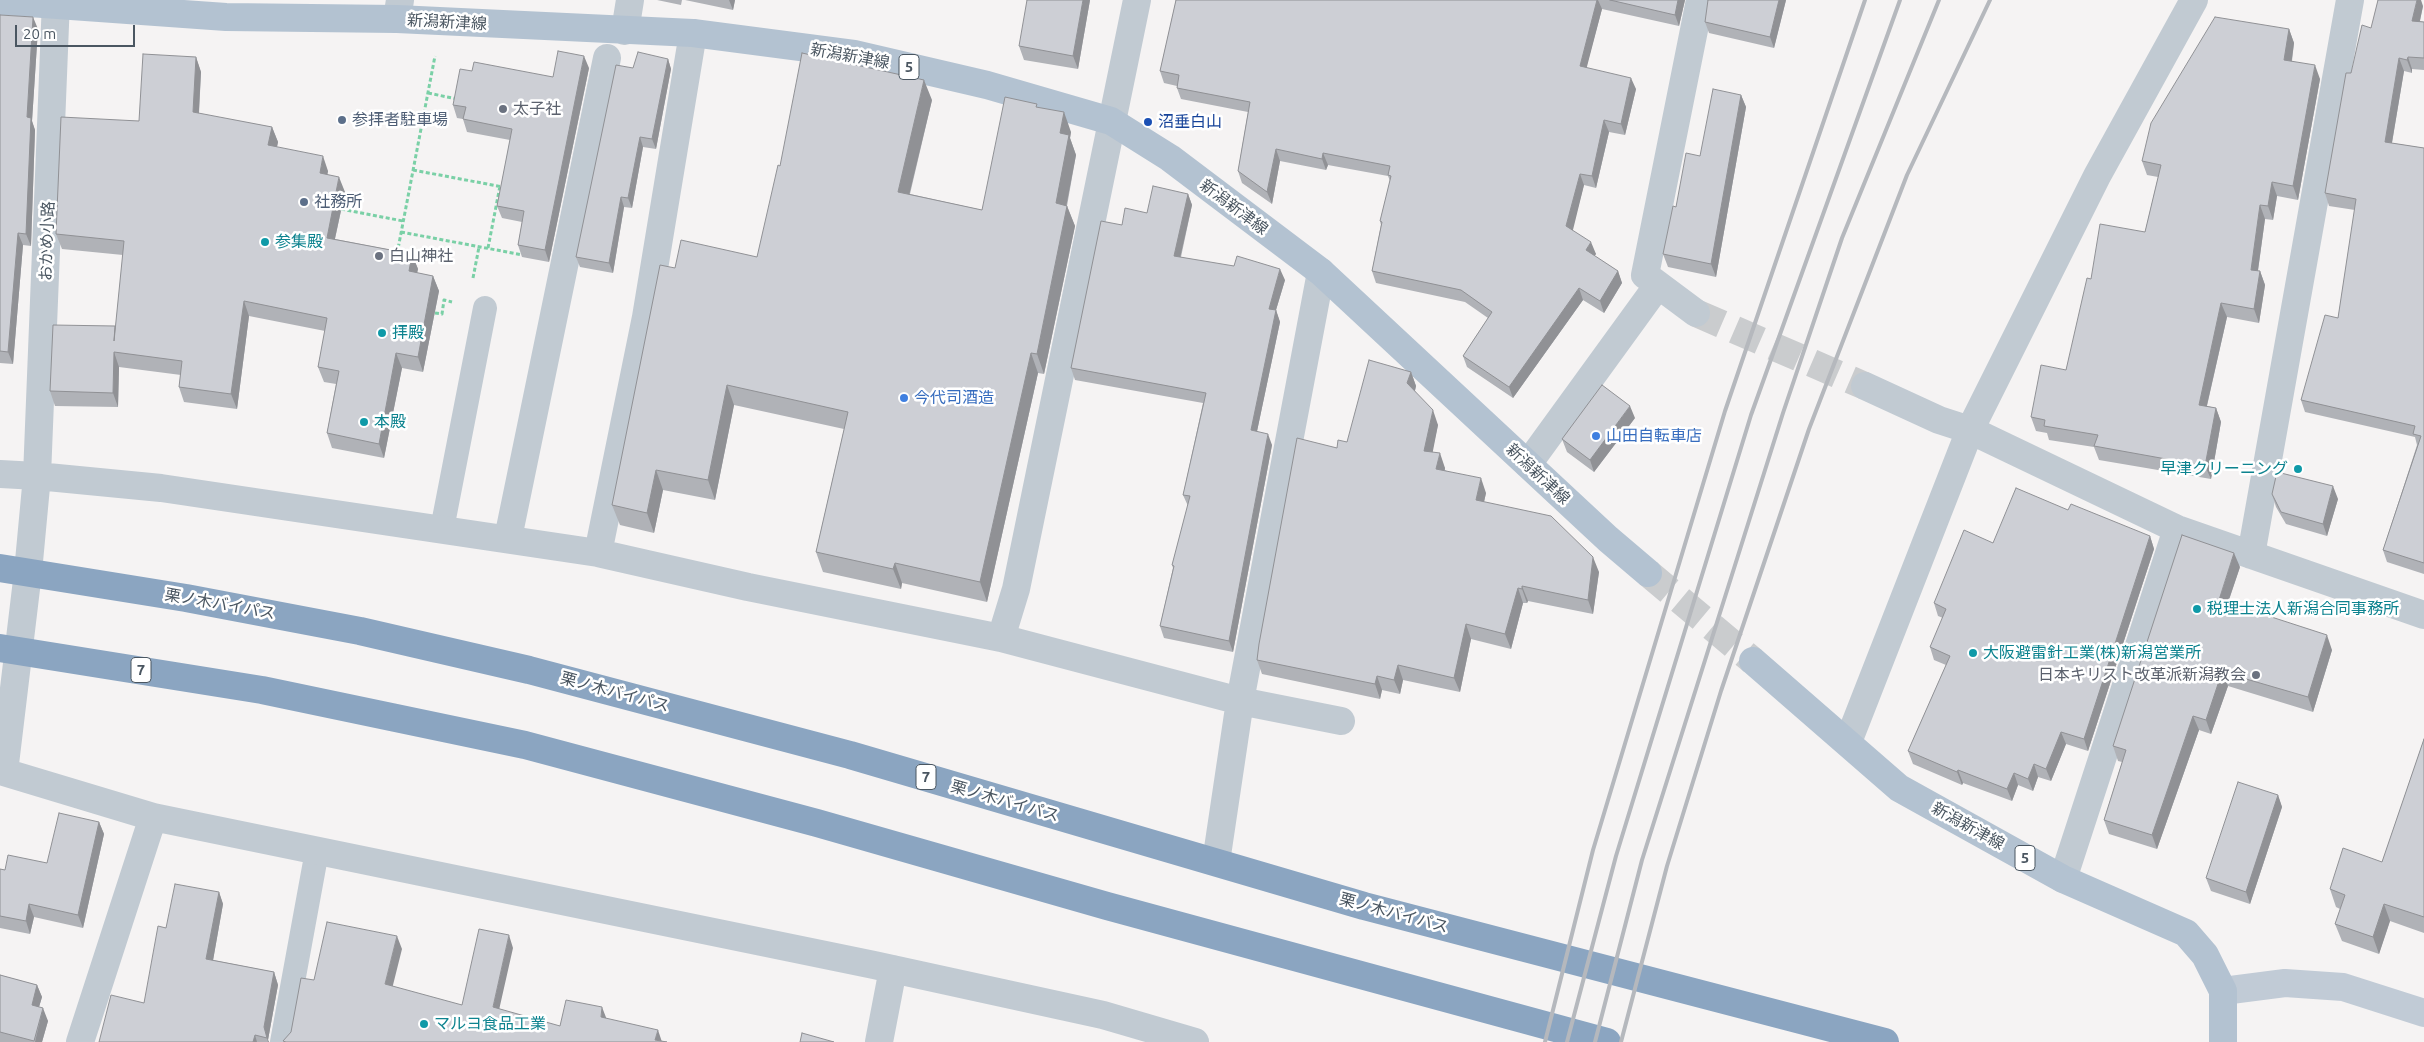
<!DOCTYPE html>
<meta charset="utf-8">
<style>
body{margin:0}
#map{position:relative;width:2424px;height:1042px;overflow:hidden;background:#f5f3f3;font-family:Ubuntu,sans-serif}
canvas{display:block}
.scale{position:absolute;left:15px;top:25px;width:120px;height:22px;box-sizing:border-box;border:2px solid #4a5661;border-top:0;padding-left:6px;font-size:15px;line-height:18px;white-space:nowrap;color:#4a5661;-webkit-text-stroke:4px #fff;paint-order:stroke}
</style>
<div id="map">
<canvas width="2424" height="1042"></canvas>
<div class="scale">20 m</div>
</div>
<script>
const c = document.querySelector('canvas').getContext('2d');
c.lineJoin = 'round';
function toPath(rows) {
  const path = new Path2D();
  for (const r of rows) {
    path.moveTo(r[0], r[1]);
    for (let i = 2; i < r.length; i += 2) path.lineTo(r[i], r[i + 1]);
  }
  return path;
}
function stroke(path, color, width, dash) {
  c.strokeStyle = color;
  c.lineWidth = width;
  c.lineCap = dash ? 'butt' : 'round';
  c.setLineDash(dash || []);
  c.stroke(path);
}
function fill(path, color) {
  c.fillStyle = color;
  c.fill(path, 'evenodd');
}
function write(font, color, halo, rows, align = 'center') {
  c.font = font + ' Ubuntu,"Noto Sans JP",sans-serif';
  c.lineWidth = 5;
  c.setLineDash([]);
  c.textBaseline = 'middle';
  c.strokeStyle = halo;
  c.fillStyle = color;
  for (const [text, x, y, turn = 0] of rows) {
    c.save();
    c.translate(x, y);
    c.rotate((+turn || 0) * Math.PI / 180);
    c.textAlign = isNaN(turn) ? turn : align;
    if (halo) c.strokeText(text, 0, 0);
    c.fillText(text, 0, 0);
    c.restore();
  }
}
stroke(toPath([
 [1696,313,1865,386]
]), '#caccce', 28, [28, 14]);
stroke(toPath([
 [1648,573,1753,661]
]), '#caccce', 28, [28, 14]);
stroke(toPath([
 [428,93,457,99],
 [413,170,503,187],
 [341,209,403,221],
 [401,232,523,255],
 [488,248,500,186],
 [397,254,435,56],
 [473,278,479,247],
 [435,313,442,314,444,300,452,302]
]), '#7ad0a6', 3, [4, 2.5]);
stroke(toPath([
 [442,529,485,308],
 [282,1042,317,851]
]), '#c1cad2', 24);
stroke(toPath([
 [397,19,400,0],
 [625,31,630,0],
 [1321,272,1240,701,1341,721],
 [1696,313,1645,275,1700,0],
 [1865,386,1939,420,1970,430,2177,529,2424,615],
 [1528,464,1658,285],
 [0,474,37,476,56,0],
 [508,538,607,58],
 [598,553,646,317,693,33],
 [2251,555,2350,0],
 [1001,638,1240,701,1216,862],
 [1848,742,1970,430,2097,176,2194,0],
 [0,771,153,817,874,965,1103,1015,1195,1042],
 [4,772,28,572,37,476,161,488,598,553,748,587,1001,638,1016,589,1137,0],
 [2063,879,2177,529],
 [80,1042,153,817],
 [879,1042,893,969]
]), '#c1cad2', 28);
stroke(toPath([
 [2223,991,2285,983,2343,987,2424,1013]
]), '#c1cbd6', 28);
stroke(toPath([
 [0,1,226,17,397,19,693,33,854,54,987,85,1111,121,1170,158,1321,272,1608,539,1648,573],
 [1753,661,1899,788,2063,879,2186,933,2205,955,2223,991,2223,1042]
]), '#b3c2d1', 28);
stroke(toPath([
 [0,568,186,598,360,631,529,670,850,755,1364,906,1885,1042],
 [0,648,262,690,525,745,817,823,1107,906,1607,1042]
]), '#8ba5c1', 28);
stroke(toPath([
 [1545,1042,1593,850,1725,411,1865,0],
 [1567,1042,1616,856,1751,415,1900,0],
 [1595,1042,1642,860,1783,413,1842,238,1939,0],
 [1621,1042,1667,866,1721,691,1809,429,1907,175,1990,0]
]), '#b5b8bd', 4);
fill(toPath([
 [657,0,682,0,681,5],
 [685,0,735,0,733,10],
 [1090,0,1078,69,1024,60,1019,46],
 [1176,0,1685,0,1679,26,1602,9,1586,68,1636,89,1625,135,1609,132,1596,188,1584,185,1572,230,1596,254,1594,256,1618,271,1622,283,1604,313,1583,300,1513,398,1467,367,1463,356,1488,318,1465,302,1376,283,1372,271,1381,225,1380,221,1390,181,1388,176,1328,165,1326,170,1280,161,1272,204,1242,183,1238,171,1248,112,1181,99,1177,88,1177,86,1164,83,1160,71],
 [1786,0,1774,48,1709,33,1705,22],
 [2423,6,2420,21,2424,22,2424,70,2412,69,2412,73,2404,71,2392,143,2424,148,2424,574,2387,562,2383,550,2417,445,2415,437,2305,412,2301,400,2338,318,2355,210,2329,206,2325,193,2351,73,2371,28],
 [0,15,38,29,32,121,35,130,31,246,23,245,13,364,0,363],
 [2289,29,2294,43,2292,61,2320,79,2298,200,2277,196,2273,220,2265,219,2258,271,2260,271,2265,285,2259,323,2227,317,2207,406,2216,408,2221,422,2211,479,2099,460,2094,447,2049,440,2047,433,2036,431,2031,417,2066,370,2091,279,2145,232,2158,177,2147,175,2142,161],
 [196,57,201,72,199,114,272,127,278,142,277,147,328,171,327,175,345,192,335,239,412,254,418,269,417,273,433,276,439,291,423,372,402,368,384,458,332,448,327,433,336,384,324,382,318,367,325,331,249,316,237,409,184,402,179,387,181,375,119,367,118,407,55,406,50,391,115,326,116,328,123,255,62,249,56,234],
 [668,59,671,69,656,149,643,147,632,208,624,207,613,273,580,267,576,257],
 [589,68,549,262,522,257,518,245,522,222,502,218,497,206,510,140,467,132,463,119,457,118,453,105,472,71,553,77],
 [1741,95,1746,107,1716,277,1668,267,1663,254,1676,207,1700,156],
 [932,100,910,194,982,210,1038,108,1071,132,1070,138,1076,155,1067,206,1075,226,1044,374,1038,373,987,602,902,583,901,589,823,572,816,552,844,429,734,405,715,500,663,490,654,533,620,525,612,505,675,268,757,257,780,166],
 [1188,194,1192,205,1181,257,1285,280,1276,310,1280,322,1257,431,1272,445,1233,652,1164,638,1160,626,1173,568,1172,565,1188,506,1183,495,1203,403,1075,380,1071,368,1122,225],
 [1411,372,1416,386,1415,391,1438,425,1432,452,1445,468,1445,470,1486,493,1484,502,1599,572,1593,614,1528,601,1527,603,1523,603,1511,649,1471,639,1460,692,1403,680,1400,694,1382,690,1380,699,1262,674,1257,660,1337,448,1347,442],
 [1635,418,1594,472,1567,452,1562,439],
 [2272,494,2338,499,2327,536,2286,524,2276,507],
 [2068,510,2150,536,2154,549,2088,751,2066,744,2051,781,2038,777,2033,791,2018,785,2012,801,1963,783,1962,785,1913,764,1908,751,1946,665,1934,660,1930,647,1943,618,1938,616,1934,603,1993,543],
 [2240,567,2228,603,2332,650,2313,712,2228,686,2211,734,2199,730,2157,849,2109,834,2104,820,2122,762,2118,761,2113,746],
 [2424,739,2424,933,2390,921,2379,954,2342,941,2335,924,2340,909,2336,907,2330,889,2382,862],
 [2278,795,2282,807,2250,904,2211,891,2206,878],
 [99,822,104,834,83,928,34,917,30,934,0,928,0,869,5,870,47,863],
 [219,892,223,904,213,960,274,972,278,985,268,1040,269,1042,99,1042,144,1003,166,928],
 [0,975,37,985,42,997,39,1007,48,1021,42,1042,0,1042]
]), '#b0b2b7');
fill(toPath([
 [729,0,735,0,733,10],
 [1083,0,1090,0,1078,69,1073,56],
 [1597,0,1598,0,1602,9,1584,78,1580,66],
 [1678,0,1685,0,1679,26,1675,15],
 [1779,0,1786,0,1774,48,1770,37],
 [2417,0,2421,0,2423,6,2417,34,2412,21],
 [33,17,38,29,32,121,35,130,31,246,26,234,27,117],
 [2289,29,2294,43,2290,73,2284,60],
 [584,56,589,68,549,262,545,250],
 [196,57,201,72,198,127,193,112],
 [2408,57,2412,69,2412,73,2407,60],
 [2399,58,2404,71,2390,154,2385,142],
 [668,59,671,69,656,149,652,139],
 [2315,65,2320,79,2298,200,2293,186],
 [1631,78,1636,89,1625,135,1621,124],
 [924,80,932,100,905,212,898,192],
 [1741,95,1746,107,1716,277,1711,264],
 [1064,112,1071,132,1070,138,1076,155,1063,223,1056,203,1060,133],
 [1604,120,1609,132,1596,188,1592,176],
 [272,127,278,142,274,160,268,145],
 [640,137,643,147,632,208,628,198],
 [1276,149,1280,161,1272,204,1267,192],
 [1323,153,1328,165,1326,170,1322,159],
 [323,156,328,171,325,188,320,173],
 [1580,174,1584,185,1571,238,1566,226],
 [339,177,345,192,332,252,327,238],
 [2272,182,2277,196,2273,220,2268,206],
 [1188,194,1192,205,1178,267,1174,256],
 [621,197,624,207,613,273,609,263],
 [2260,205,2265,219,2256,284,2251,270],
 [1067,206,1075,226,1044,374,1037,354],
 [18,233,23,245,13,364,8,352],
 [1591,242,1596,254,1590,262,1586,250],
 [412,254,418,269,414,286,409,271],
 [1280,269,1285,280,1273,320,1269,309],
 [1618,271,1622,283,1604,313,1600,301],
 [2260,271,2265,285,2259,323,2254,309],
 [433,276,439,291,423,372,418,357],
 [1579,288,1583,300,1513,398,1509,387],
 [244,301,249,316,237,409,231,394],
 [2221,303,2227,317,2204,418,2199,405],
 [1276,310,1280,322,1255,441,1251,430],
 [114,352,119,367,118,407,113,393],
 [396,353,402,368,384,458,379,444],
 [1031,353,1038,373,987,602,980,582],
 [1411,372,1416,386,1413,398,1407,383],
 [727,385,734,405,715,500,708,480],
 [1630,406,1635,418,1594,472,1590,460],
 [2216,408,2221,422,2211,479,2205,466],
 [1433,410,1438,425,1430,466,1424,451],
 [1268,434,1272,445,1233,652,1229,641],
 [1440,453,1445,468,1442,483,1436,469],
 [656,470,663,490,654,533,647,513],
 [1481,478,1486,493,1481,515,1476,500],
 [2333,486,2338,499,2327,536,2323,524],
 [2150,536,2154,549,2088,751,2084,739],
 [2234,553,2240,567,2224,614,2219,600],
 [1593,557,1599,572,1593,614,1588,600],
 [895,563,902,583,901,589,893,569],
 [1522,586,1528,601,1527,603,1522,589],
 [1518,588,1523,603,1511,649,1505,634],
 [1466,624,1471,639,1460,692,1454,678],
 [2327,635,2332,650,2313,712,2308,697],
 [1398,665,1403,680,1400,694,1394,680],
 [2222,672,2228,686,2211,734,2206,720],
 [1377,676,1382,690,1380,699,1375,684],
 [2193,716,2199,730,2157,849,2152,835],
 [2061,732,2066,744,2051,781,2046,769],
 [2034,764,2038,777,2033,791,2028,779],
 [1958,770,1963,783,1962,785,1957,772],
 [2014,773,2018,785,2012,801,2007,789],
 [2278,795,2282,807,2250,904,2246,892],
 [99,822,104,834,83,928,78,915],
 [219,892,223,904,211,972,206,959],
 [29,904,34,917,30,934,26,921],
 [2384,904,2390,921,2379,954,2373,937],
 [509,935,513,948,497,1019,493,1007],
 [397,936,402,949,390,997,385,984],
 [274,972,278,985,268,1040,269,1042,268,1042,264,1027],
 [37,985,42,997,36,1017,32,1005],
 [602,1007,607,1020,601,1017],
 [43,1008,48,1021,42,1042,35,1042],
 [658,1030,662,1042,655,1040],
 [255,1035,257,1042,253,1042]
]), '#909195');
const building = toPath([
 [1027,0,1083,0,1073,56,1019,46,1027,0],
 [1176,0,1597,0,1580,66,1631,78,1621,124,1604,120,1592,176,1580,174,1566,226,1591,242,1586,250,1618,271,1600,301,1579,288,1509,387,1463,356,1492,312,1461,290,1372,271,1382,222,1380,221,1391,176,1388,175,1390,166,1323,153,1322,159,1276,149,1267,192,1238,171,1250,102,1177,88,1179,75,1160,71,1176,0],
 [1610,0,1678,0,1675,15,1610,0],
 [1708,0,1779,0,1770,37,1705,22,1708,0],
 [2378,0,2417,0,2412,21,2424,22,2424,58,2408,57,2407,60,2399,58,2385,142,2424,148,2424,563,2383,550,2421,436,2413,434,2415,426,2301,400,2325,315,2338,318,2356,199,2325,193,2346,73,2351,73,2362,25,2371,28,2378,0],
 [0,15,33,17,27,117,31,118,26,234,18,233,8,352,0,351,0,15],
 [2215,17,2289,29,2284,60,2315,65,2293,186,2272,182,2268,206,2260,205,2251,270,2260,271,2254,309,2221,303,2199,405,2216,408,2205,466,2094,446,2098,435,2044,426,2045,420,2031,417,2041,365,2066,370,2087,278,2091,279,2100,224,2145,232,2161,165,2142,161,2151,123,2215,17],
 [558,51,584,56,545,250,518,245,524,211,497,206,512,129,463,119,466,107,453,105,460,69,472,71,474,62,553,77,558,51],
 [638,52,668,59,652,139,640,137,628,198,621,197,609,263,576,257,616,65,633,68,638,52],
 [802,53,924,80,898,192,982,210,1005,97,1037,104,1036,107,1064,112,1060,133,1069,135,1056,203,1067,206,1037,354,1031,353,980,582,895,563,893,569,816,552,848,412,727,385,708,480,656,470,647,513,612,505,660,265,675,268,681,240,757,257,778,165,780,166,802,53],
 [143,54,196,57,193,112,272,127,268,145,323,156,320,173,339,177,327,238,412,254,409,271,433,276,418,357,396,353,379,444,327,433,339,371,318,367,327,318,244,301,231,394,179,387,182,361,114,352,113,393,50,391,53,325,115,326,114,341,124,241,56,234,61,117,139,121,143,54],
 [1713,89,1741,95,1711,264,1663,254,1673,206,1676,207,1686,153,1700,156,1713,89],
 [1153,186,1188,194,1174,256,1234,266,1237,256,1280,269,1269,309,1276,310,1251,430,1268,434,1229,641,1160,626,1174,566,1172,565,1190,496,1183,495,1206,393,1071,368,1101,221,1122,225,1125,208,1147,213,1153,186],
 [1369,360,1411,372,1407,383,1433,410,1424,451,1440,453,1436,469,1481,478,1476,500,1551,516,1593,557,1588,600,1522,586,1522,589,1518,588,1505,634,1466,624,1454,678,1398,665,1394,680,1377,676,1375,684,1257,660,1259,644,1297,438,1337,448,1338,440,1347,442,1369,360],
 [1602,385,1630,406,1590,460,1562,439,1602,385],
 [2277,472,2333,486,2323,524,2281,512,2272,494,2277,472],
 [2016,488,2068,510,2071,504,2150,536,2084,739,2061,732,2046,769,2034,764,2028,779,2014,773,2007,789,1958,770,1957,772,1908,751,1950,656,1930,647,1946,609,1934,603,1964,530,1993,543,2016,488],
 [2182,535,2234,553,2219,600,2327,635,2308,697,2222,672,2206,720,2193,716,2152,835,2104,820,2126,750,2113,746,2182,535],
 [2424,739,2424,917,2384,904,2373,937,2335,924,2345,895,2330,889,2343,848,2382,862,2424,739],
 [2238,782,2278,795,2246,892,2206,878,2238,782],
 [59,813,99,822,78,915,29,904,26,921,0,916,0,869,5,870,8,855,47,863,59,813],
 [175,884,219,892,206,959,274,972,264,1027,267,1038,255,1035,253,1042,99,1042,111,995,144,1003,158,926,166,928,175,884],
 [327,922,397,936,385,984,462,1005,479,929,509,935,493,1007,560,1026,566,1000,602,1007,601,1017,658,1030,655,1040,667,1042,286,1042,283,1041,291,1032,301,978,314,980,327,922],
 [0,975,37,985,32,1005,43,1008,34,1041,0,1032,0,975],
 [802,1033,834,1042,800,1042,802,1033]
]);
fill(building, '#cdcfd5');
stroke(building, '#909195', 1);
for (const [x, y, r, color] of [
 [503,109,5,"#6b7280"],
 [342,120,5,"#5c6f8a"],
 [1148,122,5,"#1a4fb4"],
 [304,202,5,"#5c6f8a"],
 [265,242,5,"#0f9aa8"],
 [379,256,5,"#6b7280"],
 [382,333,5,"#0f9aa8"],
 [904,398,5,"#3f7fe0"],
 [364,422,5,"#0f9aa8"],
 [1596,436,5,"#3f7fe0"],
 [2298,469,5,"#0f9aa8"],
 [2197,609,5,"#0f9aa8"],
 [1973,653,5,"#0f9aa8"],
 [2256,675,5,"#6b7280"],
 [424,1024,5,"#0f9aa8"]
]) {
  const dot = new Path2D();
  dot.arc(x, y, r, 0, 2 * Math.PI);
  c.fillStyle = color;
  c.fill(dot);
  stroke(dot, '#fff', 2);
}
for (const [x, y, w] of [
 [909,67,20],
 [141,670,20],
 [926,777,20],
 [2025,858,20]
]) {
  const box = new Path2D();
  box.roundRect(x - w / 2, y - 12.5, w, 25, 4);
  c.fillStyle = '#fff';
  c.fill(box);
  stroke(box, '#4a5661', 1);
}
write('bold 15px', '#4a5661', null, [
 ["5",909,67],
 ["7",141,670],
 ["7",926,777],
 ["5",2025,858]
]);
write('16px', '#4a5661', '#fff', [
 ["新潟新津線",447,22,3],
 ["新潟新津線",850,56,10],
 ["新潟新津線",1234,207,37],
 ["おかめ小路",47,241,-88],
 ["新潟新津線",1538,474,43],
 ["栗ノ木バイパス",220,604,10],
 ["栗ノ木バイパス",615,692,15],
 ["栗ノ木バイパス",1005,801,16],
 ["新潟新津線",1968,826,29],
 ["栗ノ木バイパス",1394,913,15]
]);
write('16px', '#5b616d', '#fff', [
 ["太子社",513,109],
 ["白山神社",389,256],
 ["日本キリスト改革派新潟教会",2246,675,"right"]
], 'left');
write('16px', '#4e5e75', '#fff', [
 ["参拝者駐車場",352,120],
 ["社務所",314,202]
], 'left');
write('16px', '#164399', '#fff', [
 ["沼垂白山",1158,122]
], 'left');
write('16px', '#0d838f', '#fff', [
 ["参集殿",275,242],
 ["拝殿",392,333],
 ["本殿",374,422],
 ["早津クリーニング",2288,469,"right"],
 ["税理士法人新潟合同事務所",2207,609],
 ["大阪避雷針工業(株)新潟営業所",1983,653],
 ["マルヨ食品工業",434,1024]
], 'left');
write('16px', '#366cbe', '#fff', [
 ["今代司酒造",914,398],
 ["山田自転車店",1606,436]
], 'left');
</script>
